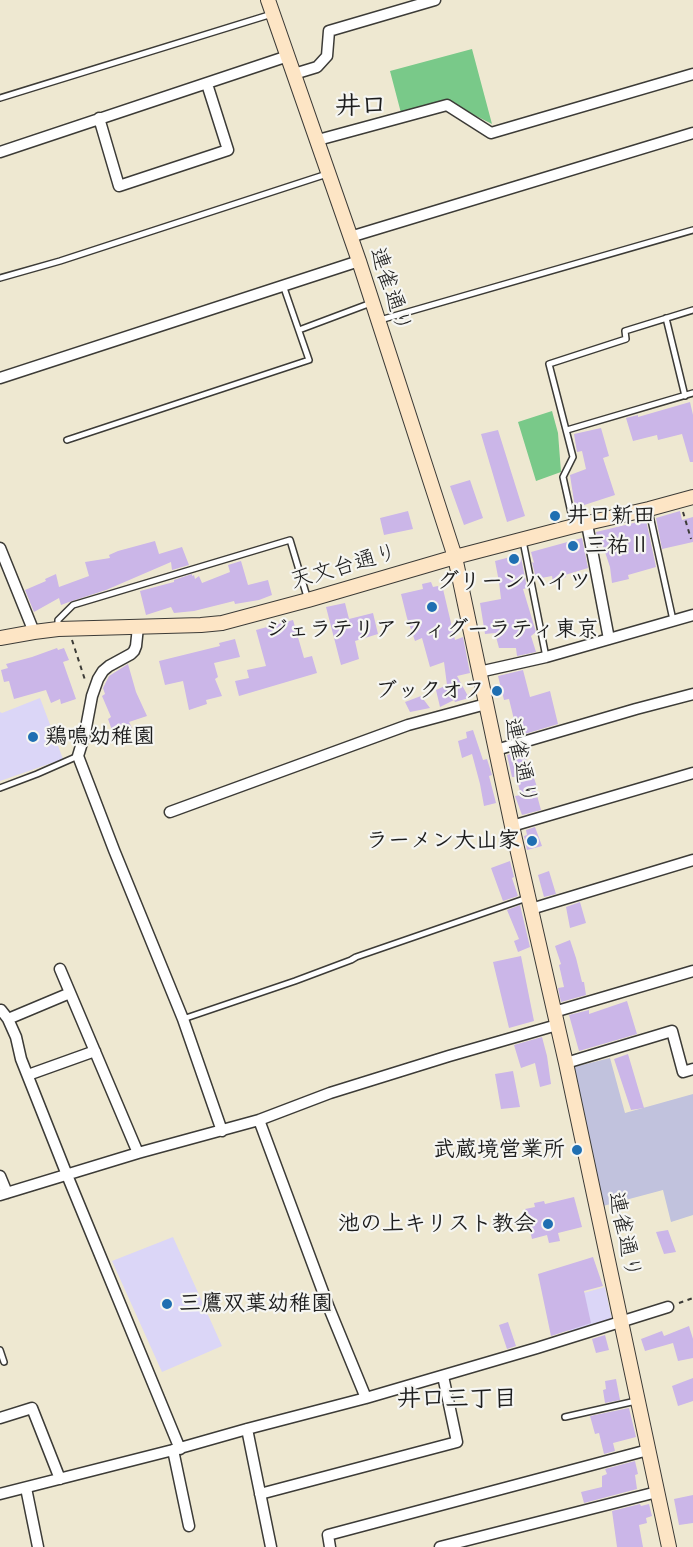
<!DOCTYPE html>
<meta charset="utf-8">
<style>
body{margin:0}
canvas{display:block;background:#eee8d1}
</style>
<canvas width="693" height="1547"></canvas>
<script>
const c = document.querySelector('canvas').getContext('2d');
c.lineJoin = 'round';
function fill(path, color) {
  c.fillStyle = color;
  c.fill(path, 'evenodd');
}
function toPath(rows) {
  const path = new Path2D();
  for (const r of rows) {
    path.moveTo(r[0], r[1]);
    for (let i = 2; i < r.length; i += 2) path.lineTo(r[i], r[i + 1]);
  }
  return path;
}
function stroke(path, color, width, dash) {
  c.strokeStyle = color;
  c.lineWidth = width;
  c.lineCap = dash ? 'butt' : 'round';
  c.setLineDash(dash || []);
  c.stroke(path);
}
function write(font, color, halo, rows, align = 'center') {
  c.font = font + ' "Patrick Hand","Klee One",sans-serif';
  c.lineWidth = 4.5;
  c.setLineDash([]);
  c.textBaseline = 'middle';
  c.strokeStyle = halo;
  c.fillStyle = color;
  for (const [text, x, y, turn = 0] of rows) {
    c.save();
    c.translate(x, y);
    c.rotate((+turn || 0) * Math.PI / 180);
    c.textAlign = isNaN(turn) ? turn : align;
    if (halo) c.strokeText(text, 0, 0);
    c.fillText(text, 0, 0);
    c.restore();
  }
}
fill(toPath([
 [40,698,63,759,0,781,0,712,2,713],
 [173,1237,222,1346,162,1372,112,1261],
 [605,1287,612,1320,570,1334,562,1299]
]), '#dbd6f7');
fill(toPath([
 [610,1058,625,1113,693,1094,693,1215,671,1222,663,1190,603,1206,574,1067]
]), '#c1c2dd');
fill(toPath([
 [472,49,492,124,446,101,401,113,390,71],
 [552,411,558,433,561,472,536,481,518,422]
]), '#79c989');
fill(toPath([
 [690,402,693,415,693,462,690,462,682,434,658,440,657,435,633,441,626,418,638,415,638,417],
 [601,428,609,456,603,458,615,495,575,508,570,475,586,469,582,451,577,452,574,434],
 [498,430,525,516,507,522,481,434],
 [470,480,483,518,464,525,450,486],
 [408,511,413,529,384,535,380,518],
 [680,511,682,520,693,517,693,542,662,549,656,518],
 [646,520,656,567,628,575,629,579,612,583,610,567,603,546,599,547,596,532],
 [582,538,588,568,565,575,566,577,553,582,552,576,536,579,532,562,534,563,531,552],
 [155,541,159,554,182,547,189,565,172,570,171,562,106,590,69,602,61,605,59,598,34,612,25,590,46,581,45,579,56,574,59,587,89,576,85,562,110,558,109,555,118,551],
 [518,555,521,557,527,588,523,589,536,632,531,636,536,652,517,656,516,648,499,648,495,633,485,634,480,603,501,599,499,582,495,561],
 [241,561,248,585,268,580,272,595,259,600,235,604,234,601,194,611,174,613,171,607,146,615,140,591,174,582,174,580,192,574,192,576,194,575,195,579,199,576,202,583,230,572,228,565],
 [431,582,433,587,438,586,439,590,443,589,455,640,463,637,470,673,457,676,469,698,455,702,454,700,440,707,436,690,447,685,444,662,430,667,422,638,415,641,407,618,401,594,423,589,422,584],
 [345,603,349,619,373,613,378,634,355,641,359,659,341,665,326,607],
 [293,620,304,658,312,656,317,673,239,696,235,681,249,678,247,670,266,666,256,630],
 [235,639,240,657,214,663,218,677,215,679,222,696,206,700,207,704,189,710,183,681,165,685,159,661,220,646,219,643],
 [57,648,58,650,64,648,69,660,63,662,76,699,61,704,60,699,51,703,46,690,14,699,9,681,4,682,1,670,8,668,6,664,32,657],
 [128,664,136,692,147,716,129,722,132,728,114,736,108,719,111,717,102,696,105,694,103,688,109,676],
 [523,670,530,697,550,691,558,724,518,736,509,699,504,700,498,676],
 [421,696,430,708,410,712,405,702],
 [473,730,483,760,487,759,492,775,489,776,496,803,484,806,480,784,472,754,462,758,458,741,467,738,466,732],
 [523,750,532,776,533,775,537,787,535,788,541,810,522,815,515,796,521,795,516,777,512,777,507,755],
 [535,827,542,846,527,850,524,836,527,835,526,830],
 [510,861,514,877,512,878,518,896,503,901,491,868],
 [549,871,556,894,544,897,538,875],
 [580,902,586,923,570,928,566,907],
 [520,905,530,947,518,952,514,941,519,939,507,910],
 [570,940,576,958,582,982,584,982,586,995,561,1002,558,988,564,987,559,965,561,964,555,946],
 [521,956,534,1021,509,1028,493,962],
 [627,1001,637,1034,579,1051,569,1015,589,1010,589,1014],
 [542,1037,547,1056,551,1084,540,1087,535,1063,521,1068,514,1045],
 [628,1054,644,1108,631,1110,614,1059],
 [513,1071,520,1107,501,1109,495,1074],
 [574,1197,582,1227,558,1233,560,1241,549,1243,547,1235,532,1239,525,1209,535,1207,534,1203,544,1201,545,1204],
 [668,1230,676,1252,664,1254,656,1232],
 [593,1257,603,1286,584,1291,591,1323,551,1336,538,1274],
 [508,1322,516,1346,507,1349,499,1325],
 [689,1326,693,1339,693,1358,678,1361,673,1343,645,1351,641,1339,662,1331,664,1336],
 [605,1335,609,1350,596,1353,592,1339],
 [693,1378,693,1401,678,1406,672,1386],
 [616,1379,620,1400,605,1403,603,1390,606,1389,605,1381],
 [629,1408,636,1437,613,1443,615,1451,604,1454,599,1433,595,1434,590,1416],
 [635,1461,638,1474,635,1475,637,1489,584,1503,581,1492,602,1487,602,1476,607,1474,605,1469],
 [693,1495,693,1523,679,1525,674,1499],
 [640,1504,641,1506,649,1504,652,1516,646,1518,647,1523,639,1525,643,1547,617,1547,612,1511]
]), '#cbb6e8');
const lane = toPath([
 [0,98,272,14],
 [0,278,60,261,327,174],
 [666,318,685,396],
 [380,320,693,230],
 [299,330,371,303],
 [567,430,693,393],
 [67,440,309,360,283,285],
 [649,511,673,620],
 [574,526,563,477,573,457,549,364,626,339,625,331,693,310],
 [523,541,546,657],
 [58,628,58,620,73,605,290,540,308,600],
 [0,788,37,774,78,756],
 [183,1019,295,981,351,960,356,957,527,898],
 [0,1350,4,1362],
 [565,1417,636,1401]
]);
const street = toPath([
 [294,74,317,67,327,56,329,31,435,0],
 [99,118,119,186,228,150,207,84],
 [318,140,447,105,491,133,693,74],
 [0,152,288,56],
 [350,237,693,133],
 [0,378,359,261],
 [587,524,609,639],
 [0,548,34,632],
 [138,627,136,646,134,651,131,654,109,666,103,671,98,679,92,696,85,733,78,756,114,850,183,1019,222,1131],
 [479,672,546,657,693,615],
 [496,750,636,709,693,694],
 [170,812,408,725,486,704],
 [512,826,693,773],
 [531,909,693,860],
 [60,969,138,1153],
 [1,1010,8,1019,16,1037,21,1059,67,1175,180,1449],
 [554,1012,693,971],
 [8,1019,70,993],
 [566,1063,672,1031,683,1072,693,1069],
 [28,1075,95,1051],
 [259,1120,329,1308,366,1398],
 [0,1176,7,1193],
 [0,1195,138,1153,259,1120,330,1093,449,1056,557,1025],
 [0,1418,32,1408,60,1479],
 [247,1429,271,1547],
 [173,1450,189,1526],
 [26,1488,38,1547],
 [0,1494,173,1450,247,1429,366,1398,537,1348,668,1307],
 [260,1494,457,1442,443,1376],
 [330,1547,328,1535,648,1450],
 [440,1547,657,1492]
]);
const secondary = toPath([
 [268,0,359,261,455,557,512,826,566,1063,669,1547],
 [0,638,34,632,58,629,201,625,222,623,308,600,455,557,574,526,649,509,693,497]
]);
stroke(lane, '#3c3b37', 8);
stroke(street, '#3c3b37', 13);
stroke(secondary, '#3c3b37', 16);
stroke(toPath([
 [683,512,691,539],
 [72,640,85,680],
 [679,1303,693,1298]
]), '#3c3b37', 2, [4.5, 4.5]);
stroke(lane, '#fff', 5);
stroke(street, '#fff', 10);
stroke(secondary, '#fde5c5', 14);
for (const [x, y, r, color] of [
 [555,516,6,"#1f6fb2"],
 [573,546,6,"#1f6fb2"],
 [514,559,6,"#1f6fb2"],
 [432,607,6,"#1f6fb2"],
 [497,691,6,"#1f6fb2"],
 [33,737,6,"#1f6fb2"],
 [532,841,6,"#1f6fb2"],
 [577,1150,6,"#1f6fb2"],
 [548,1224,6,"#1f6fb2"],
 [167,1304,6,"#1f6fb2"]
]) {
  const dot = new Path2D();
  dot.arc(x, y, r, 0, 2 * Math.PI);
  c.fillStyle = color;
  c.fill(dot);
  stroke(dot, '#f6f6f2', 2);
}
write('22px', '#1c1c1c', '#f6f6f2', [
 ["連雀通り",390,290,71],
 ["天文台通り",344,567,-16],
 ["連雀通り",520,761,78],
 ["連雀通り",624,1235,78]
]);
write('bold 22px', '#1c1c1c', '#f6f6f2', [
 ["井口新田",567,516],
 ["三祐Ⅱ",585,546],
 ["グリーンハイツ",514,582,"center"],
 ["ジェラテリア フィグーラティ東京",432,630,"center"],
 ["ブックオフ",485,691,"right"],
 ["鶏鳴幼稚園",45,737],
 ["ラーメン大山家",520,841,"right"],
 ["武蔵境営業所",565,1150,"right"],
 ["池の上キリスト教会",536,1224,"right"],
 ["三鷹双葉幼稚園",179,1304]
], 'left');
write('bold 24px', '#1c1c1c', '#f6f6f2', [
 ["井口三丁目",457,1400]
]);
write('bold 26px', '#1c1c1c', '#f6f6f2', [
 ["井口",361,107]
]);
</script>
